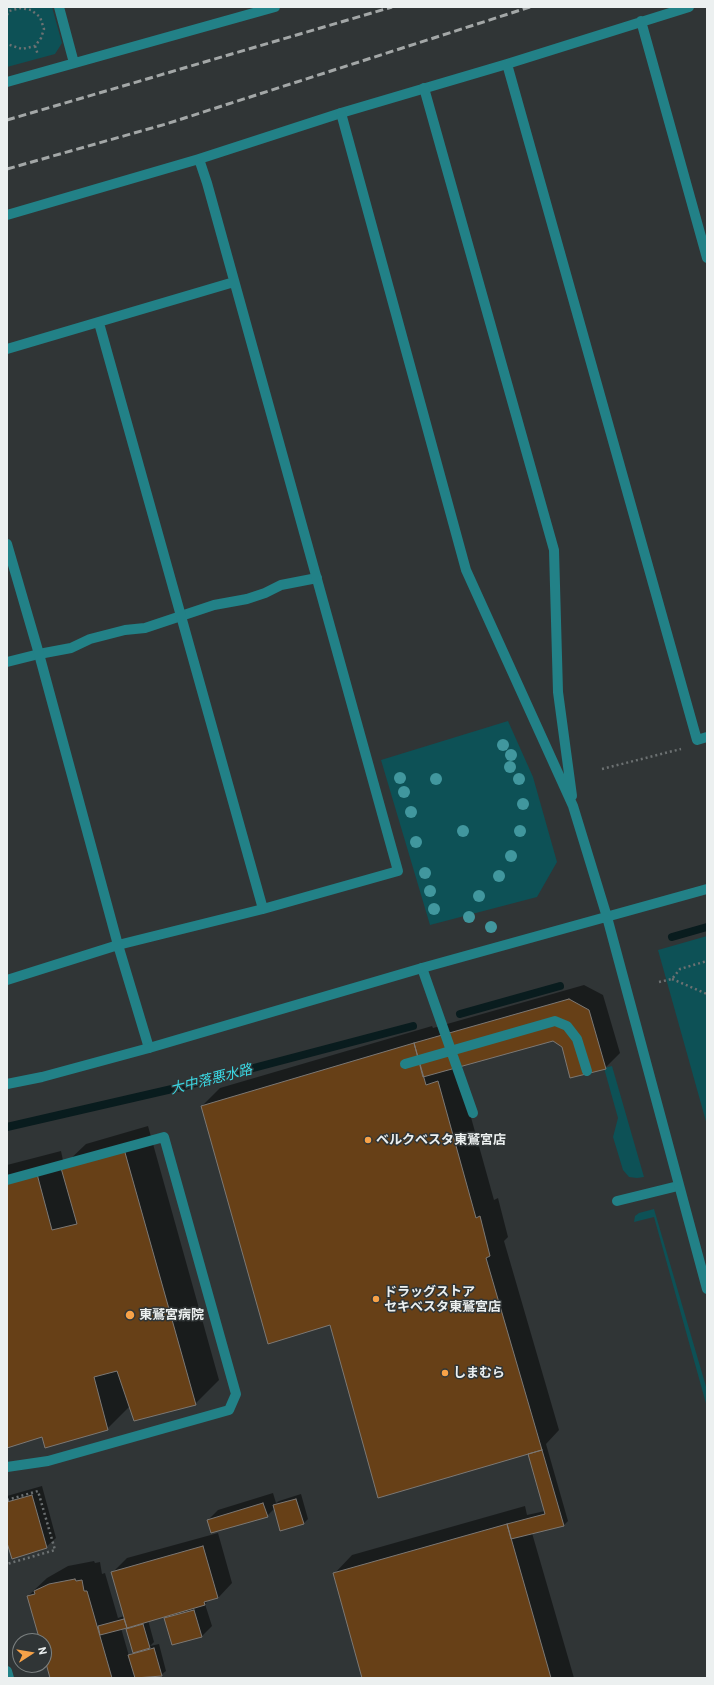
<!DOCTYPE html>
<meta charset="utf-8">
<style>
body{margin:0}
#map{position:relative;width:714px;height:1685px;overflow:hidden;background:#303536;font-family:Barlow,sans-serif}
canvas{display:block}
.frame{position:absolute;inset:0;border:8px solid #ecf0f0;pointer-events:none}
.north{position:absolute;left:12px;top:1633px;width:40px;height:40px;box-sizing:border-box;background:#303536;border:1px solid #7b8080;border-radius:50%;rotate:78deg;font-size:11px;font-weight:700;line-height:16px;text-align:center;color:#ecf0f0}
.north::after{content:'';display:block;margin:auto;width:14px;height:18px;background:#f7a248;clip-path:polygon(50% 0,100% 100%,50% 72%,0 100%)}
</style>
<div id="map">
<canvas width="714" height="1685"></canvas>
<div class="frame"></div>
<div class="north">N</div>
</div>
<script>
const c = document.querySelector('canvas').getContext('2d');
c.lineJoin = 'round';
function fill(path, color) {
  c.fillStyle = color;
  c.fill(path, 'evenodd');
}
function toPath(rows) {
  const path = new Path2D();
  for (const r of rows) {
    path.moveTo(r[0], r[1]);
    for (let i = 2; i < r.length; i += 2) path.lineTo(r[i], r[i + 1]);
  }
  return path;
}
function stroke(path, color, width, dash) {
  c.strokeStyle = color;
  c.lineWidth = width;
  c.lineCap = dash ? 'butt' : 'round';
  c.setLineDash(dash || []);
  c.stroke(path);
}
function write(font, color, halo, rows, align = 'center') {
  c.font = font + ' Barlow,"Noto Sans JP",sans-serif';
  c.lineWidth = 3;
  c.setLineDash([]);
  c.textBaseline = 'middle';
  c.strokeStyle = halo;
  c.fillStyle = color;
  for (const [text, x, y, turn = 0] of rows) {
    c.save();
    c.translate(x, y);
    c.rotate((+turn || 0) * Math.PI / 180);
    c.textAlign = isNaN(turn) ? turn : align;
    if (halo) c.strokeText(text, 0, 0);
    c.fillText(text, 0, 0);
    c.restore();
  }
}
fill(toPath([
 [7,7,52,7,62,43,55,54,7,67],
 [508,721,533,777,557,862,537,897,430,925,381,760],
 [707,936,707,1125,658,950],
 [612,1066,644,1177,637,1178,629,1177,623,1170,613,1137,618,1118,604,1068],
 [654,1209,707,1390,707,1407,654,1217,634,1222,635,1216,639,1213]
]), '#0d5156');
fill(toPath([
 [584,985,603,995,620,1053,605,1068,562,1047,553,1040,457,1067,494,1200,498,1198,508,1237,504,1241,559,1430,546,1444,568,1521,564,1525,532,1533,574,1678,363,1678,334,1574,352,1555,525,1506,527,1515,545,1511,529,1455,331,1323,202,1106,220,1088,432,1026,433,1028],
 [148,1126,219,1380,195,1404,130,1406,107,1429,43,1436,7,1447,7,1165,61,1151,64,1165,86,1144],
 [42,1486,56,1538,46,1547,7,1539,7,1496],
 [273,1493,276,1503,279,1501,301,1494,308,1519,303,1524,275,1508,267,1516,208,1520,218,1510],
 [218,1533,232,1583,218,1598,209,1600,205,1604,212,1626,202,1636,173,1644,165,1618,169,1614,148,1620,154,1642,150,1646,159,1644,166,1671,161,1675,152,1678,51,1678,44,1652,44,1641,41,1641,28,1596,47,1578,68,1566,94,1561,95,1563,100,1562,102,1574,105,1573,118,1618,124,1616,112,1573,127,1558],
 [131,1625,127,1629,133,1651,129,1656,121,1628]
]), '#0007');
stroke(toPath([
 [672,937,707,927],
 [460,1014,560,986],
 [7,1127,185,1086,413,1026]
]), '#091c1e', 8);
const building = toPath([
 [569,999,589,1010,606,1069,570,1078,562,1047,553,1041,423,1077,414,1043,569,999],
 [414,1043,426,1085,438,1081,476,1218,480,1216,490,1256,486,1258,542,1450,378,1498,330,1325,268,1344,201,1106,414,1043],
 [124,1149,196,1405,134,1421,117,1371,94,1377,108,1430,45,1448,42,1437,7,1448,7,1182,37,1174,52,1230,77,1224,61,1168,124,1149],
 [542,1450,564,1526,511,1539,507,1524,545,1514,528,1454,542,1450],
 [32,1495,47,1548,12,1559,7,1543,7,1502,32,1495],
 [296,1499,304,1524,280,1531,273,1505,296,1499],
 [263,1503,268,1517,211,1533,207,1520,263,1503],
 [507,1524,551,1678,362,1678,333,1573,507,1524],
 [203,1546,218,1598,204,1602,205,1605,127,1628,111,1572,203,1546],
 [75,1579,76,1581,82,1580,84,1591,87,1591,112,1678,50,1678,44,1656,44,1641,40,1641,27,1596,35,1594,34,1591,49,1584,75,1579],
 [194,1610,202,1637,172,1645,164,1618,194,1610],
 [124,1619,127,1628,100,1635,98,1626,124,1619],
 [143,1624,150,1648,133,1653,126,1629,143,1624],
 [154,1648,162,1676,135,1678,128,1655,154,1648]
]);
fill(building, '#674017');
stroke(building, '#7c7874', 1);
stroke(toPath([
 [7,15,9,11,20,8,31,10,40,17,44,29,41,38,35,46,22,49,7,44],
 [35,46,38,55],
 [602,769,681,749],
 [672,979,707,994],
 [659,982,672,979,680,969,707,961],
 [7,1500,38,1491,55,1550,7,1564]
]), '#6c7172', 2.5, [2, 3]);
stroke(toPath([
 [422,968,473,1113],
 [405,1064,555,1021,567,1026,577,1039,587,1071],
 [7,1180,164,1137,236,1394,229,1410,48,1461,7,1467],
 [617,1201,678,1186]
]), '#228187', 10);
stroke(toPath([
 [7,662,39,654,71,648,90,639,125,630,145,628,214,605,247,599,265,593,281,585,317,578]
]), '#228187', 10);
stroke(toPath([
 [59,7,74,63],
 [641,21,707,258],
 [507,64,697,740,707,737],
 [7,82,275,7],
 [7,215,199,159,341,113,507,64,689,7],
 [99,323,263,909],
 [7,349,234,282],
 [7,544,39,654,118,945,149,1048],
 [7,980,118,945,263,909,398,871,207,183,199,159],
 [7,1671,9,1678]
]), '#228187', 10);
stroke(toPath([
 [424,88,554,550,558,692,572,796],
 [341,113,466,570,573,806,607,917,707,1289],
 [7,1084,42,1077,149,1048,422,968,707,889]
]), '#228187', 10);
stroke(toPath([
 [7,120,392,7],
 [7,169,166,124,530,7]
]), '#a3a7a7', 3, [8, 4]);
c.fillStyle = '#41979e';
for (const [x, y] of [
 [503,745],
 [511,755],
 [510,767],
 [400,778],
 [436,779],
 [519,779],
 [404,792],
 [523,804],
 [411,812],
 [463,831],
 [520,831],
 [416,842],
 [511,856],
 [425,873],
 [499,876],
 [430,891],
 [479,896],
 [434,909],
 [469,917],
 [491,927]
]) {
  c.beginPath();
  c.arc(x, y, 6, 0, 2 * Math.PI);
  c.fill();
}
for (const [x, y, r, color] of [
 [368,1140,4,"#f7a248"],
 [376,1299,4,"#f7a248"],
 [130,1315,5,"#f7a248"],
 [445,1373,4,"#f7a248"]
]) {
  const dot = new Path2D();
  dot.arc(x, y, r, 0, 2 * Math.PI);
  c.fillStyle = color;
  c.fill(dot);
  stroke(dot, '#303536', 1.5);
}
write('bold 13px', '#ecf0f0', '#303536', [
 ["ベルクベスタ東鷲宮店",376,1140],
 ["ドラッグストア",384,1292],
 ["セキベスタ東鷲宮店",384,1307],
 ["東鷲宮病院",139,1315],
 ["しまむら",453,1373]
], 'left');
write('italic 14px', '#3bd9e5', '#303536', [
 ["大中落悪水路",211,1079,-14]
]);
</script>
